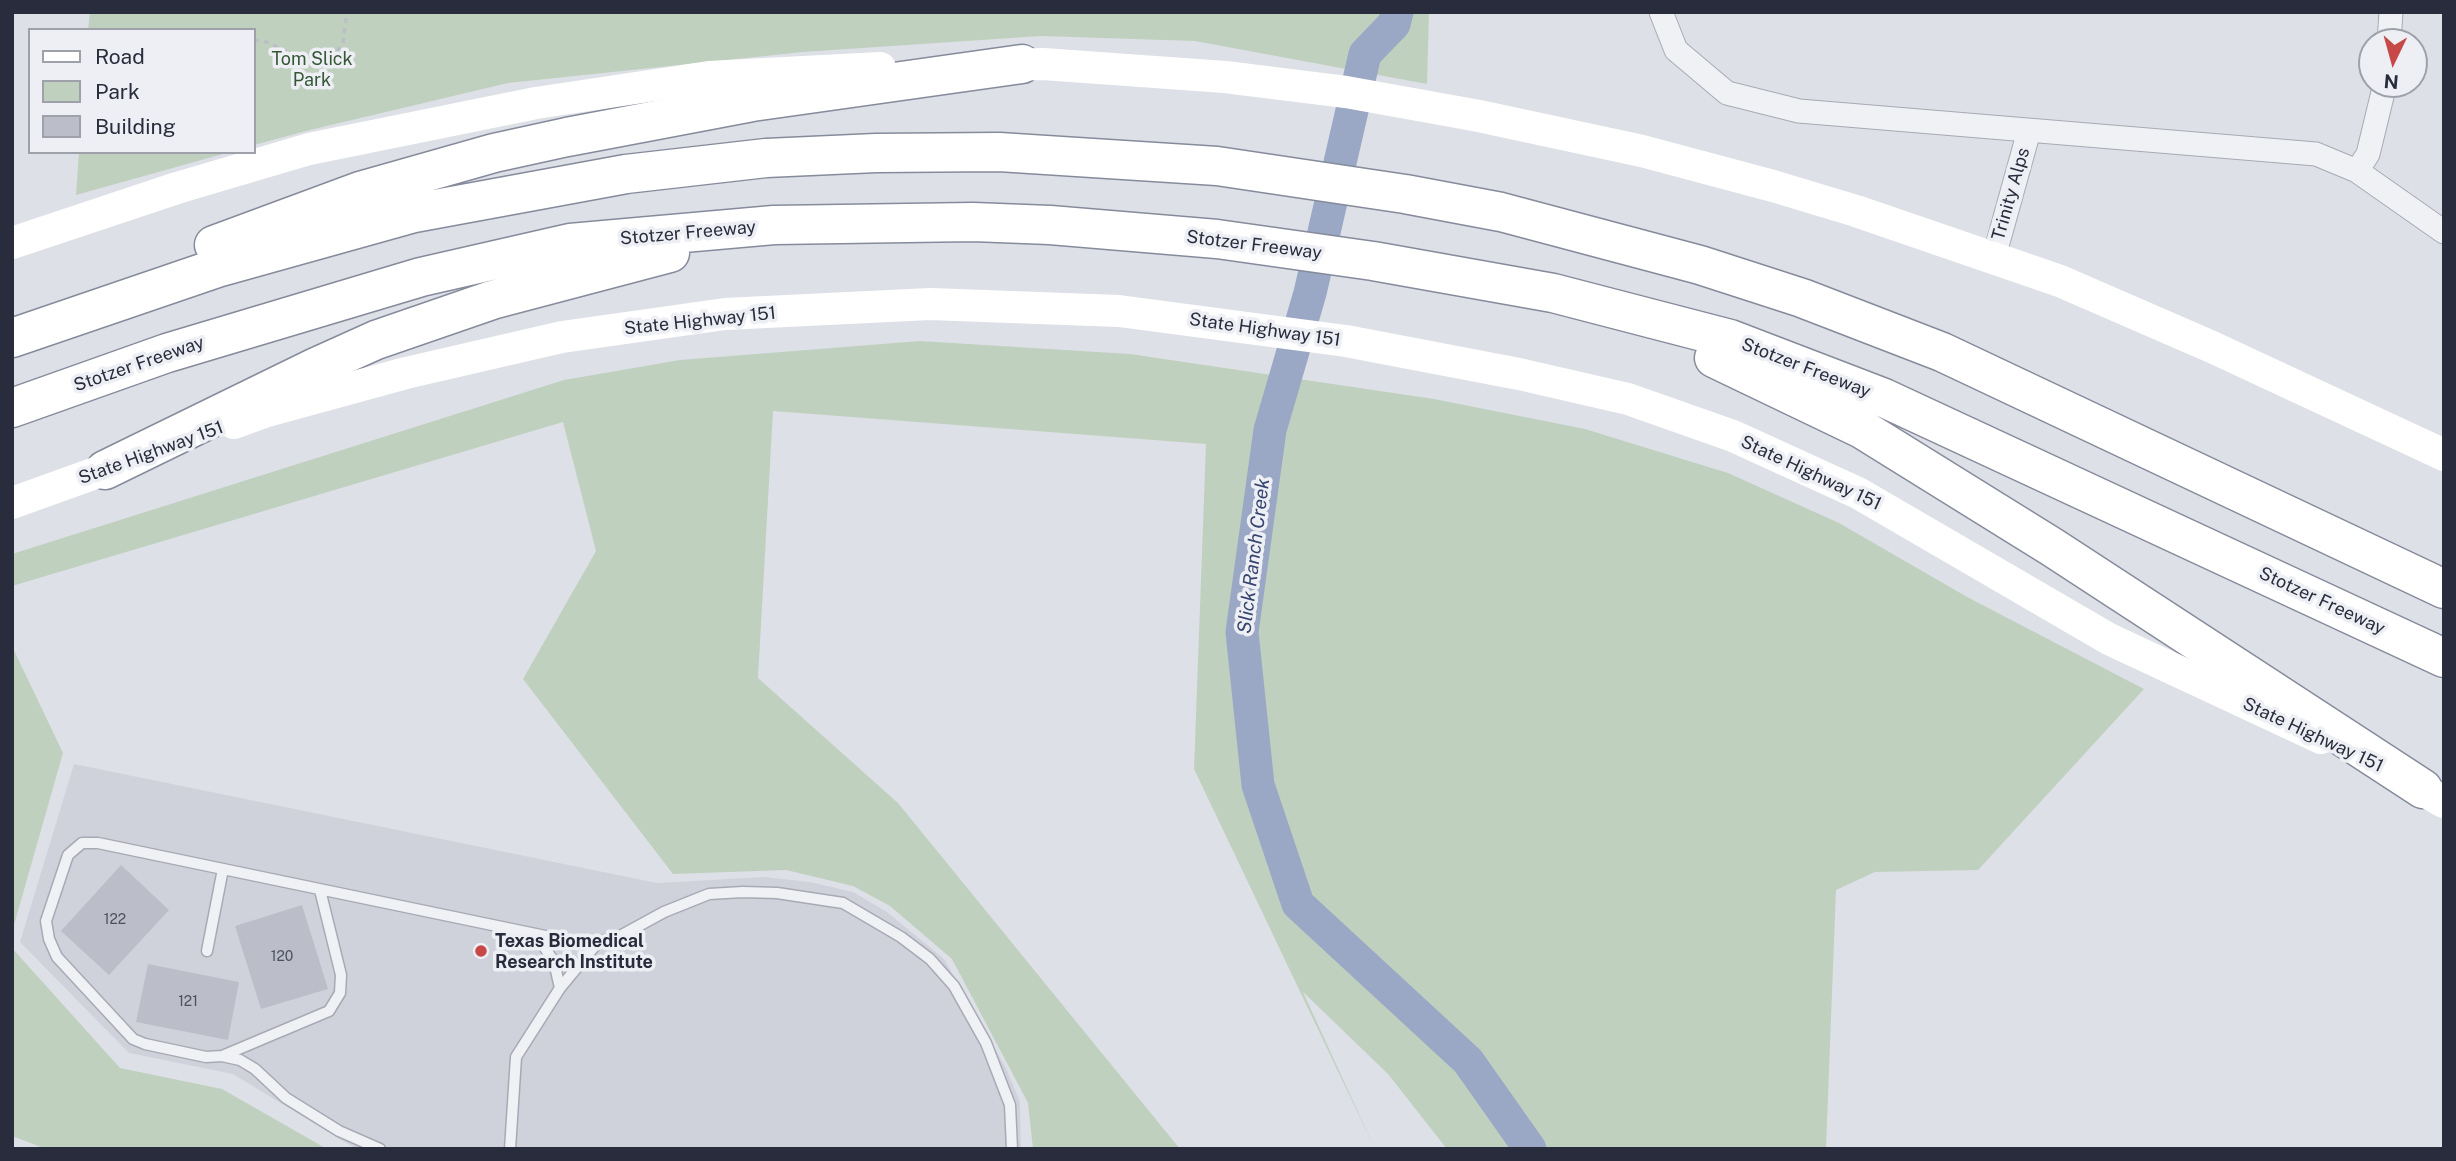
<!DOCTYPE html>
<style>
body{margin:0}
#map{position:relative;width:2456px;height:1161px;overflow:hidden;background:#dee0e7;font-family:"Public Sans",sans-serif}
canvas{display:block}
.frame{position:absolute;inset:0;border:14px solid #282c3c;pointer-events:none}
.legend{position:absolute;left:28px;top:28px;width:228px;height:126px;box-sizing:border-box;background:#edeff4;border:2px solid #9ea1aa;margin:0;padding:9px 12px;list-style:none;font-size:21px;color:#282c3c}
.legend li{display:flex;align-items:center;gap:14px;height:35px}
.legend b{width:35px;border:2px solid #9ea1aa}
.north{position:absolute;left:2358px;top:28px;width:70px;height:70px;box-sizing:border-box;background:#edeff4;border:2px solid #9ea1aa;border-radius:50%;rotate:185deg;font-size:19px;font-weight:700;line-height:28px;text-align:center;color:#282c3c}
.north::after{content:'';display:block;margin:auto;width:24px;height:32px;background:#c74947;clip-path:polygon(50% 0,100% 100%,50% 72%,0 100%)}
</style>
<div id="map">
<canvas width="2456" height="1161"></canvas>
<div class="frame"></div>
<ul class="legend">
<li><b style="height:9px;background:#fff"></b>Road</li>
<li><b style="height:19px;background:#c0d0bf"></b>Park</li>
<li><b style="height:19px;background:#bbbec9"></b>Building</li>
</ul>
<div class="north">N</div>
</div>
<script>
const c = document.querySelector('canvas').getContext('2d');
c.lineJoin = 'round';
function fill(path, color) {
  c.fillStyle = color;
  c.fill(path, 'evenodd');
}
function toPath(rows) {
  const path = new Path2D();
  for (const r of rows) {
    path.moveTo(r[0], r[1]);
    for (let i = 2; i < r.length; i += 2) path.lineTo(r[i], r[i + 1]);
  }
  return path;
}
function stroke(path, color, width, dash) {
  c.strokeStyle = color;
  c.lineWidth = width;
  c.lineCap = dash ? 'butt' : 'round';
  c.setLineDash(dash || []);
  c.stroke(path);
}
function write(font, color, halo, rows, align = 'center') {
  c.font = font + ' "Public Sans",sans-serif';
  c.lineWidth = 7;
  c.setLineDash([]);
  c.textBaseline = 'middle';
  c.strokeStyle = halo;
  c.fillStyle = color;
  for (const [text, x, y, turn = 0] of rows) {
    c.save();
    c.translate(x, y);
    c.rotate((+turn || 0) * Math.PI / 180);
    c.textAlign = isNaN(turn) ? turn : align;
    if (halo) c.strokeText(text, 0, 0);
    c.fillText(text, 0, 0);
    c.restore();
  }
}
fill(toPath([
 [74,764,657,883,764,877,810,882,853,892,887,912,944,959,1006,1068,1020,1102,1021,1149,356,1149,233,1074,129,1053,20,942]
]), '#d0d2db');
fill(toPath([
 [90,12,1429,12,1427,84,1195,41,1041,36,803,52,508,83,310,130,254,145,254,30,88,30],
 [79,152,230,152,76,195],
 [920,341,1130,354,1434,399,1585,429,1728,473,1839,523,1969,598,2144,689,1978,870,1875,872,1836,890,1826,1149,1447,1149,1388,1074,1303,992,1375,1149,1194,769,1206,444,773,411,758,678,898,803,1180,1149,1033,1149,1028,1103,952,959,890,906,853,886,786,870,673,874,523,679,596,551,563,422,12,586,12,554,564,380,680,360],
 [12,646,63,753,12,932],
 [12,948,120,1068,222,1089,327,1149,46,1149,12,1136]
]), '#c0d0bf');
stroke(toPath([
 [1397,12,1394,24,1365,54,1310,293,1270,430,1242,632,1258,785,1298,904,1468,1061,1530,1149]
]), '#9aa8c5', 33);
fill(toPath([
 [121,865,169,910,109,975,61,931],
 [302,905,328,989,261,1009,235,926],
 [148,964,239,982,228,1040,136,1022]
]), '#bbbec9');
const service = toPath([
 [320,890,341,975,340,993,329,1011,222,1056,206,1057,145,1044,133,1039,57,957,49,939,46,921,68,855,82,843,98,843,574,942,598,942,622,935,664,912,709,894,743,892,777,893,843,903,901,937,930,959,954,986,986,1043,1010,1105,1012,1149],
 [536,934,554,962,560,988],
 [207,951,223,869],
 [222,1056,240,1060,255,1069,286,1098,339,1131,380,1149],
 [510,1149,516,1057,560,988,598,942]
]);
const minor = toPath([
 [1661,12,1676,50,1727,93,1799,111,2316,154,2357,171,2368,154,2385,84],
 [2389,42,2391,12],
 [2357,171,2444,232],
 [1994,257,2029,131]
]);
const motorway = toPath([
 [214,245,360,191,494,153,567,137,752,102,1022,64],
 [12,338,217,268,414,213,626,174,766,158,876,153,999,152,1217,166,1405,194,1501,212,1700,265,1802,298,1942,352,2444,589],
 [1714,358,1862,429,2052,547,2423,789],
 [12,408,167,353,421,277,570,243,774,225,973,222,1050,225,1217,239,1373,261,1553,293,1730,339,1884,398,2444,658],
 [105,470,316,367,376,340,492,300,670,253]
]);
stroke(service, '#a7aab4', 13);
stroke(minor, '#a7aab4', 25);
stroke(motorway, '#868b9c', 41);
stroke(toPath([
 [254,40,267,42,300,58,320,61,337,52,343,42,347,12]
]), '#bcbec5', 3.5, [5, 5]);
stroke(service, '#f0f1f5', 10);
stroke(minor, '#f0f1f5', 23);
stroke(toPath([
 [998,65,1043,64,1225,77,1346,92,1479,116,1642,151,1773,186,1856,211,2060,281,2212,347,2444,455],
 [12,243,177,188,309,149,536,103,709,77,880,68],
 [234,423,267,411,406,373,562,337,725,314,930,304,1119,311,1346,341,1519,374,1628,399,1733,436,1858,493,2109,639,2321,738],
 [12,503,126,462],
 [2402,778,2444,802]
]), '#fff', 32);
stroke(motorway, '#fff', 38);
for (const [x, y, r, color] of [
 [481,951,7,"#c74947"]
]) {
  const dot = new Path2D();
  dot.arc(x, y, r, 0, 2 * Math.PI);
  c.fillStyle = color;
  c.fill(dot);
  stroke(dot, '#edeff4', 2.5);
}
write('14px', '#4d505f', null, [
 ["122",115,920],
 ["120",282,957],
 ["121",188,1002]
]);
write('18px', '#365736', '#edeff4', [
 ["Tom Slick",312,59],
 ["Park",312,80]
]);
write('18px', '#282c3c', '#edeff4', [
 ["Trinity Alps",2011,194,-74],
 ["Stotzer Freeway",688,233,-5],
 ["Stotzer Freeway",1254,245,7],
 ["State Highway 151",700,321,-6],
 ["State Highway 151",1265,330,8],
 ["Stotzer Freeway",139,364,-19],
 ["Stotzer Freeway",1806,368,21],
 ["State Highway 151",151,453,-20],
 ["State Highway 151",1811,473,25],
 ["Stotzer Freeway",2322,601,25],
 ["State Highway 151",2313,735,25]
]);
write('bold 18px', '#282c3c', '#edeff4', [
 ["Texas Biomedical",495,941],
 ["Research Institute",495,962]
], 'left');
write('italic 19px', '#34446e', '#edeff4', [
 ["Slick Ranch Creek",1254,556,-83]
]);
</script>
